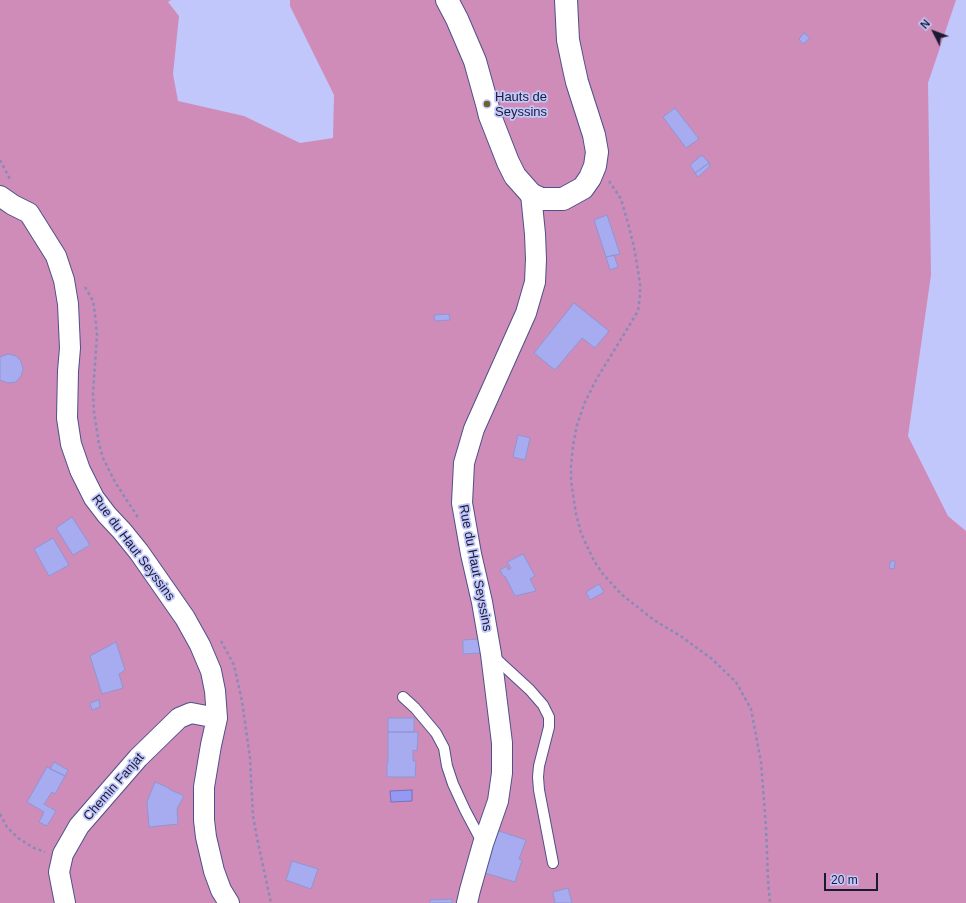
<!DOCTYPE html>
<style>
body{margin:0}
#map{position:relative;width:966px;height:903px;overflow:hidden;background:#c2c7fb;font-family:Arial,sans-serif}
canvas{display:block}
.north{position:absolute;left:914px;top:12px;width:40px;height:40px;-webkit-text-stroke:3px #c2c7fb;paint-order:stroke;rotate:312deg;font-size:11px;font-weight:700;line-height:16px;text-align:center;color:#1a1b33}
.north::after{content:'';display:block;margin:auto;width:14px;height:18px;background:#1a1b33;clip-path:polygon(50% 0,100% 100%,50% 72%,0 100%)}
.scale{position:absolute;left:824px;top:873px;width:54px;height:18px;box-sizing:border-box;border:2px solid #1a1b33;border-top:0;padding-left:5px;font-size:12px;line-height:14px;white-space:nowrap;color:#1a1b33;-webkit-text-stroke:3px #c2c7fb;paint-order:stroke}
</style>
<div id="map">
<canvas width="966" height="903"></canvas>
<div class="north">N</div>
<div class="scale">20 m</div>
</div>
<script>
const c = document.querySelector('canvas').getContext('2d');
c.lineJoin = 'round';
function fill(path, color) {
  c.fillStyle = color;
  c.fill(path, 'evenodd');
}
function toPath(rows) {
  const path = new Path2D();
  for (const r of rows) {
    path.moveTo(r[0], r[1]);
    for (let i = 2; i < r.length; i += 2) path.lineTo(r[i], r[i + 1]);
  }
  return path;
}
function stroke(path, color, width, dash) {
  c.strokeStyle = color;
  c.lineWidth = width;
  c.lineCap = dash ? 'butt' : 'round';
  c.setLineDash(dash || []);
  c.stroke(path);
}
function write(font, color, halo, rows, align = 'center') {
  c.font = font + ' Arial,sans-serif';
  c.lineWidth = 3.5;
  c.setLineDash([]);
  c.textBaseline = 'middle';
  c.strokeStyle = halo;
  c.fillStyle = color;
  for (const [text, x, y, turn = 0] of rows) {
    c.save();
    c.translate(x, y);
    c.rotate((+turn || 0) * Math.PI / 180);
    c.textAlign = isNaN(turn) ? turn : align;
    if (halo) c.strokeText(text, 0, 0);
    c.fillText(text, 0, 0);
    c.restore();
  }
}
fill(toPath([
 [0,0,171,0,168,2,179,16,173,74,178,101,244,116,300,143,333,138,334,95,290,6,290,0,956,0,928,83,931,275,908,436,948,516,966,531,966,903,0,903]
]), '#cf8cb8');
const water = toPath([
 [412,790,412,801,391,802,390,791,412,790]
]);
fill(water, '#9599f3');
stroke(water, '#7073b9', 1);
const building = toPath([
 [804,33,810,38,803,44,799,39,804,33],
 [675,108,699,139,686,148,663,117,675,108],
 [702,155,709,163,695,173,690,165,702,155],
 [709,163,710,166,698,177,695,173,709,163],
 [607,215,620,254,606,257,594,220,607,215],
 [614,255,618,267,610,270,606,257,614,255],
 [574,303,609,331,595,348,582,338,555,370,534,353,574,303],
 [449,314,450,320,435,321,434,315,449,314],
 [8,354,16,356,21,361,23,369,21,376,16,382,8,383,0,380,0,357,8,354],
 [518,435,530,438,525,460,513,457,518,435],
 [72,517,90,545,73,555,56,528,72,517],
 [53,538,69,565,49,576,34,549,53,538],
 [523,554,535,576,530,579,536,591,515,596,505,576,504,577,500,570,507,566,508,570,511,568,507,562,523,554],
 [891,561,895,561,894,569,889,568,891,561],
 [599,584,604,592,590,600,586,592,599,584],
 [479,639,480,653,463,654,463,640,479,639],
 [116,642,125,670,119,674,123,688,102,694,90,656,116,642],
 [99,700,100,707,92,710,90,703,99,700],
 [388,718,414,718,414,732,388,732,388,718],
 [388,732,418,732,417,751,413,750,413,761,416,761,415,777,387,777,387,763,388,763,388,732],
 [54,762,68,770,65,776,50,769,54,762],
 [47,767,65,776,55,794,52,792,44,804,56,811,47,826,39,822,44,812,27,802,47,767],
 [155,782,169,788,169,789,184,796,177,809,178,824,149,827,147,802,155,782],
 [496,830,526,840,519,859,522,860,515,882,485,873,496,830],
 [292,861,318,869,311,889,286,880,292,861],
 [568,888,572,903,555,903,553,892,568,888],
 [452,899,452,903,430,903,430,900,452,899]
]);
fill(building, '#a7acf0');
stroke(building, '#9095d3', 1);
const service = toPath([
 [493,656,530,690,543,705,549,717,549,727,539,766,538,777,539,790,553,863],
 [403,697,415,708,436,733,444,748,447,766,453,784,465,810,483,844]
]);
const minor = toPath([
 [0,196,13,205,29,213,56,256,64,280,68,304,70,348,68,371,67,418,71,444,80,470,94,498,107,515,122,531,139,552,185,618,200,645,211,671,215,691,217,718,211,745,204,787,204,820,206,837,214,871,221,890,229,903],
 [65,903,59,872,63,854,79,826,138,758,179,718,191,713,217,718],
 [467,903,470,890,483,844,498,801,502,773,502,743,491,654,482,602,471,554,462,503,464,463,474,429,526,313,535,282,536,259,535,234,531,194]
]);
const secondary = toPath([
 [447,0,457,19,475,61,487,104,490,116,508,162,515,176,531,194,541,199,563,199,583,188,590,178,595,166,597,152,594,135,577,82,573,64,568,40,566,0]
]);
stroke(service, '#4e5189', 12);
stroke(minor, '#4e5189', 22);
stroke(secondary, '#4e5189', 24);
stroke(toPath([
 [0,160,10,179],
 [609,181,621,199,628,223,634,247,640,283,640,295,638,311,629,326,596,380,585,402,577,425,573,446,571,466,571,481,576,514,581,533,594,561,603,574,621,594,654,620,682,637,712,659,736,682,751,709,761,762,766,827,768,880,770,903],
 [85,287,93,301,95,314,97,335,93,393,94,412,99,444,103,458,115,482,139,519],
 [221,641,234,665,242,701,250,758,253,816,257,838,271,903],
 [0,814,7,827,18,838,34,848,45,852]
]), '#888bb6', 2.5, [3, 3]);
stroke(service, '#fff', 10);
stroke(minor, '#fff', 20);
stroke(secondary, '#fff', 22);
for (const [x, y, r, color] of [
 [487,104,4,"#6c6330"]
]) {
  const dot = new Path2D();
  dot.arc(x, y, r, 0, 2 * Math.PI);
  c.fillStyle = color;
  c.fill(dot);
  stroke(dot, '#c2c7fb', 1.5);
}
write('13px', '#1a1b33', '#c2c7fb', [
 ["Hauts de",495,97],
 ["Seyssins",495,112]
], 'left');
write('13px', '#1a1b33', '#c2c7fb', [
 ["Rue du Haut Seyssins",133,548,53],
 ["Rue du Haut Seyssins",475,568,79],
 ["Chemin Fanjat",114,787,-49]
]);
</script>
